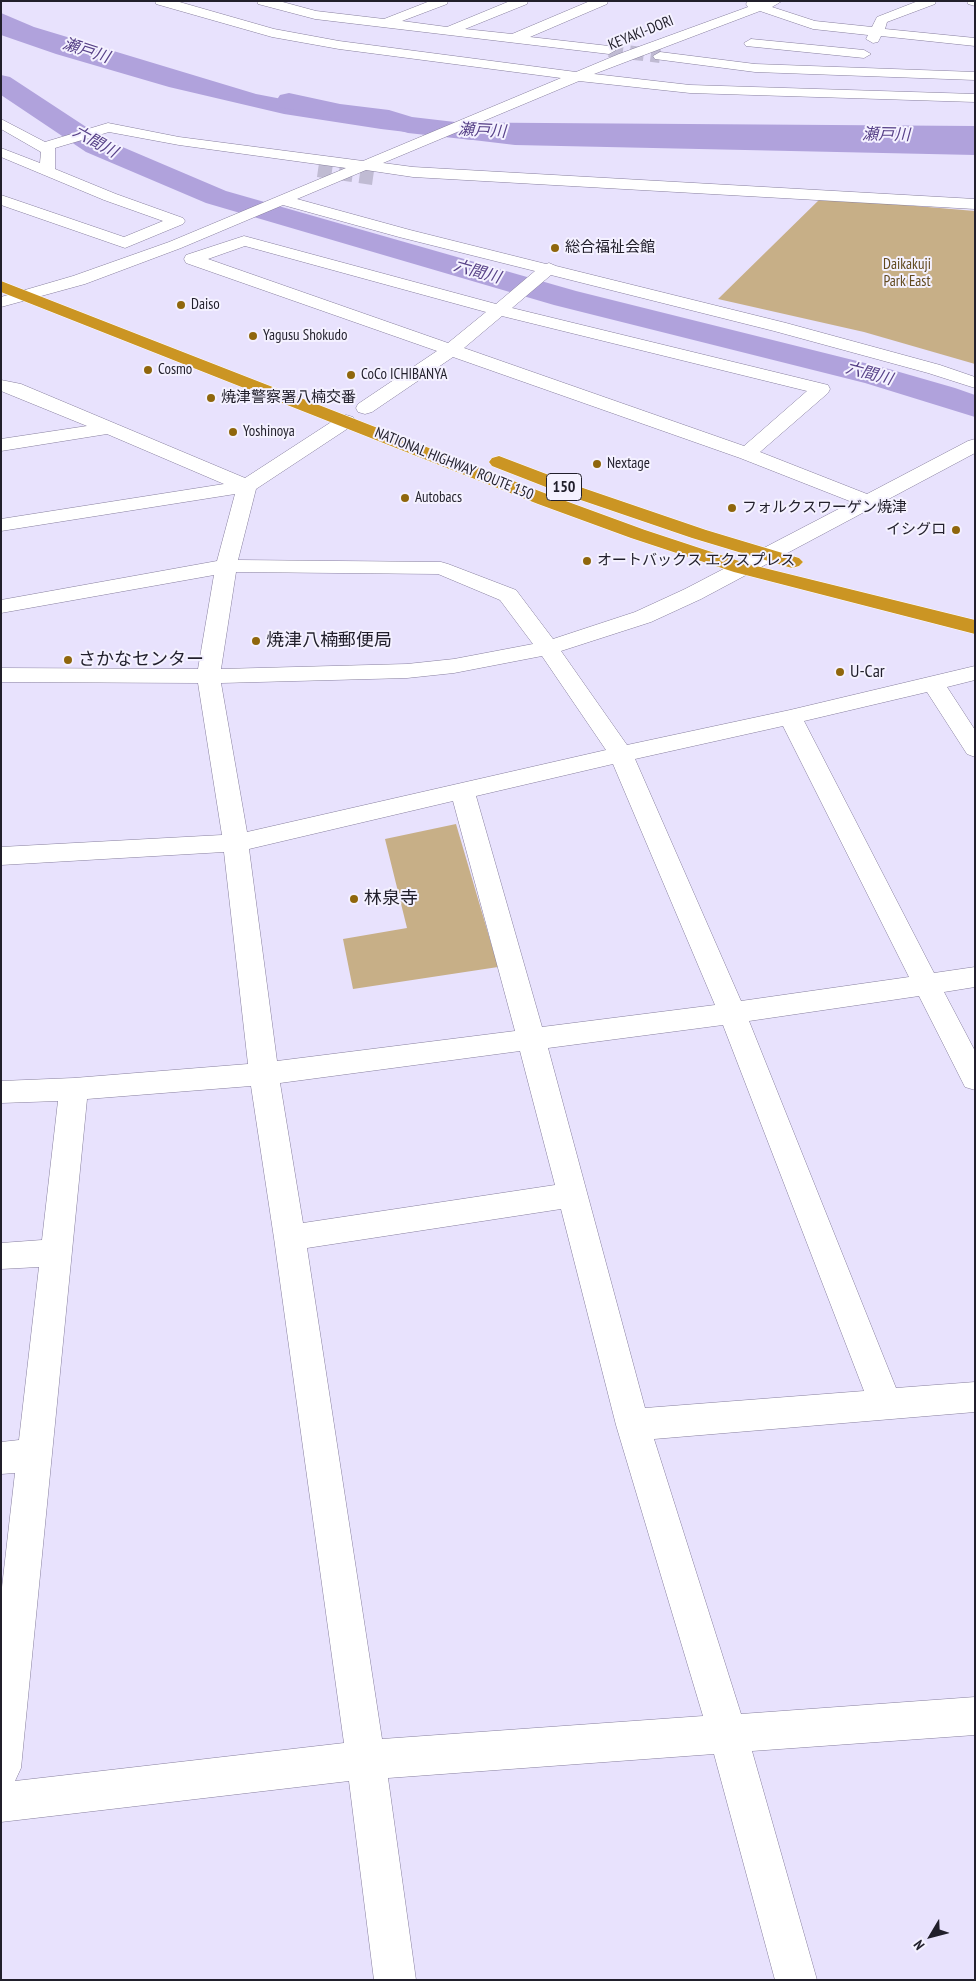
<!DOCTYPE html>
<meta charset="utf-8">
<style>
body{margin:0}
#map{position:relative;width:976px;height:1981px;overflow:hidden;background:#e8e2fd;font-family:"PT Sans Narrow",sans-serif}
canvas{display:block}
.frame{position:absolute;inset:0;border:2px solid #211f2b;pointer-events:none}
.north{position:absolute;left:906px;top:1911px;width:50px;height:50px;-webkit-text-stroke:4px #f4f1ff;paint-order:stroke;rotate:233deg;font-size:14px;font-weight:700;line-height:20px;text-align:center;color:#211f2b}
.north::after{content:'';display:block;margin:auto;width:18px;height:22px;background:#211f2b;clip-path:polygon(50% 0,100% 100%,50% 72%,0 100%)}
</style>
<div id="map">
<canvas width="976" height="1981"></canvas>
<div class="frame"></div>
<div class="north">N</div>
</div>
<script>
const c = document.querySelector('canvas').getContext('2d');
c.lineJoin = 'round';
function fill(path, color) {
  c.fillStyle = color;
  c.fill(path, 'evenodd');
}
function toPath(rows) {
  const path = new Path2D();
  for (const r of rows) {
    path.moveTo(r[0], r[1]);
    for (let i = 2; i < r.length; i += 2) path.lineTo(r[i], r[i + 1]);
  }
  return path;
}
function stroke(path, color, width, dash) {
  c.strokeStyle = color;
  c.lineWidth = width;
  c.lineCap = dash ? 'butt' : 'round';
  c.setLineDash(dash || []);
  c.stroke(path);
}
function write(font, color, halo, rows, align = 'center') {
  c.font = font + ' "PT Sans Narrow","Noto Sans JP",sans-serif';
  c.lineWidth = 4;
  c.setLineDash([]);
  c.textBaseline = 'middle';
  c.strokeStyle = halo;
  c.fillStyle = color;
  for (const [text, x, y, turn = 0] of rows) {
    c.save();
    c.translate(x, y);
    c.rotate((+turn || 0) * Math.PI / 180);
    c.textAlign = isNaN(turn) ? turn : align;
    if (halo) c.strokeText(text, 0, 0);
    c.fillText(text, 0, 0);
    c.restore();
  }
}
fill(toPath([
 [821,198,975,211,975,364,864,332,718,299],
 [456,824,498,967,353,989,343,939,407,928,385,839]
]), '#c7af87');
fill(toPath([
 [1,13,34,27,256,94,402,122,975,126,975,155,515,145,381,129,284,114,169,87,56,54,1,35]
]), '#b0a2dc');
fill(toPath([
 [448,120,504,121,457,141,411,135]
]), '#e8e2fd');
fill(toPath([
 [1,75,10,77,106,140,226,191,576,291,889,369,955,388,975,395,975,417,865,383,554,305,206,203,86,152,1,95,1,75],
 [289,93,340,104,389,110,412,117,472,124,482,126,486,132,482,138,472,140,408,133,384,126,340,120,280,107,276,101,280,95,289,93]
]), '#b0a2dc');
stroke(toPath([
 [609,50,660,56],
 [318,170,373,178]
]), '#c0bbd3', 14, [14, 7]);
const minor = toPath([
 [155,1,176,1,274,29,339,41,576,72,619,54,748,7,746,4,748,1,782,1,772,7,815,21,872,27,877,17,918,1,936,1,935,4,887,22,885,29,975,38,975,46,881,36,878,42,873,43,866,39,868,35,813,29,760,11,594,74,690,85,975,94,975,102,690,93,579,81,383,163,413,167,975,199,975,209,413,177,366,170,297,199,410,230,546,264,549,263,556,266,786,323,940,365,975,377,975,388,928,373,774,331,551,275,512,308,828,385,830,389,828,393,760,452,867,494,968,441,975,439,975,453,701,599,651,622,561,651,627,745,790,710,975,666,975,680,947,687,975,730,975,757,967,754,927,692,804,721,934,973,975,967,975,987,944,992,975,1051,975,1090,965,1087,919,996,749,1021,896,1388,975,1382,975,1412,654,1439,741,1714,975,1697,975,1735,752,1751,817,1980,775,1980,714,1754,388,1778,416,1980,374,1980,349,1781,1,1822,1,1596,15,1473,1,1474,1,1442,19,1440,39,1267,1,1269,1,1243,42,1240,58,1101,1,1103,1,1081,74,1078,248,1064,224,852,1,865,1,847,222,835,198,683,1,682,1,668,198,669,214,575,1,613,1,600,217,561,235,494,1,531,1,519,224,484,107,434,1,451,1,439,87,426,1,391,1,380,21,384,245,478,339,417,346,415,353,417,356,421,353,425,256,489,238,560,441,562,448,564,516,590,553,639,635,612,685,589,852,502,740,458,453,357,372,412,365,414,358,412,356,408,358,404,437,351,186,263,184,259,186,255,244,236,496,304,535,271,399,237,283,205,181,248,85,284,1,307,1,297,73,276,169,242,346,168,179,145,109,132,55,148,55,169,116,194,183,218,185,221,183,224,125,248,1,205,1,195,124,237,163,221,104,200,1,157,1,148,40,163,41,152,1,129,1,119,45,142,108,123,179,137,363,161,561,78,339,49,272,37,156,4,155,1],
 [245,246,486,312,448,343,208,259,245,246],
 [502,316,807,391,744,446,464,348,502,316],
 [236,572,438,574,500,600,533,644,454,659,407,664,221,669,236,572],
 [542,656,606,750,247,832,221,683,407,678,454,673,542,656],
 [783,726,909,977,741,1001,635,759,783,726],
 [613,764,715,1005,542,1027,476,796,613,764],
 [453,801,515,1031,277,1061,249,849,453,801],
 [723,1025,864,1391,645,1408,548,1048,723,1025],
 [520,1051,555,1185,303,1223,280,1083,520,1051],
 [251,1086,274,1238,344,1743,15,1781,21,1768,87,1099,251,1086],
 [561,1209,616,1425,703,1716,382,1739,307,1248,561,1209],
 [257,1,279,1,316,11,384,19,430,1,448,1,447,4,402,21,447,27,510,1,528,1,527,4,465,29,512,34,590,1,608,1,607,4,530,37,609,46,616,50,609,54,315,19,258,4,257,1],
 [967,1,975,1,975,6,968,4,967,1],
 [751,39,864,50,871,54,864,58,746,46,744,43,751,39],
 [660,52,755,64,975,72,975,80,755,72,655,59,653,56,660,52]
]);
const highway = toPath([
 [1,281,552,496,645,530,748,564,975,620,975,634,734,572,631,538,538,504,1,292,1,281],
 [499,456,583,488,706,530,799,558,803,562,799,566,792,568,785,566,692,538,569,496,492,466,489,462,492,458,499,456]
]);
stroke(minor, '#877f9e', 1);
stroke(highway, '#fff', 1);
fill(minor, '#fff');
fill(highway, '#cb9523');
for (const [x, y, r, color] of [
 [555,248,5,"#8f660c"],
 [181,305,5,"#8f660c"],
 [253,336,5,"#8f660c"],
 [148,370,5,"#8f660c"],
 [351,375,5,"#8f660c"],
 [211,398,5,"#8f660c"],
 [233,432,5,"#8f660c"],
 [597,464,5,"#8f660c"],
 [405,498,5,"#8f660c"],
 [732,508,5,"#8f660c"],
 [956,530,5,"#8f660c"],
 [587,561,5,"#8f660c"],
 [256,641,5,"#8f660c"],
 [68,660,5,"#8f660c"],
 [840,672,5,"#8f660c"],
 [354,899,5,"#8f660c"]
]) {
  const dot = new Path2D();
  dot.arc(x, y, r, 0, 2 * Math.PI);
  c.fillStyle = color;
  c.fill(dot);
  stroke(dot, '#f4f1ff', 2);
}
write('15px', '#211f2b', '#f4f1ff', [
 ["KEYAKI-DORI",641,33,-22],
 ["NATIONAL HIGHWAY ROUTE 150",454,464,22]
]);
write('15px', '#211f2b', '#f4f1ff', [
 ["総合福祉会館",565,248],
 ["Daiso",191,305],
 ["Yagusu Shokudo",263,336],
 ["Cosmo",158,370],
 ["CoCo ICHIBANYA",361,375],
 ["焼津警察署八楠交番",221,398],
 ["Yoshinoya",243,432],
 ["Nextage",607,464],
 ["Autobacs",415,498],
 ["フォルクスワーゲン焼津",742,508],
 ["イシグロ",946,530,"right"],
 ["オートバックス エクスプレス",597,561]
], 'left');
write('15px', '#61491e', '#f4f1ff', [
 ["Daikakuji",907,265],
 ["Park East",907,282]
]);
write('italic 16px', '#574188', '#f4f1ff', [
 ["瀬戸川",86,51,18],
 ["瀬戸川",482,131,3],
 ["瀬戸川",886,135,1],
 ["六間川",95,142,29],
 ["六間川",477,272,16],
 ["六間川",869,374,15]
]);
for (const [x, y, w] of [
 [564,487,35]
]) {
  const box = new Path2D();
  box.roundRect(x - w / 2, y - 13.5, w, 27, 4);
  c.fillStyle = '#f4f1ff';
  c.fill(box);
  stroke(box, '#211f2b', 1);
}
write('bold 16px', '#211f2b', null, [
 ["150",564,487]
]);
write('18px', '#211f2b', '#f4f1ff', [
 ["焼津八楠郵便局",266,641],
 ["さかなセンター",78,660],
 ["U-Car",850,672],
 ["林泉寺",364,899]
], 'left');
</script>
